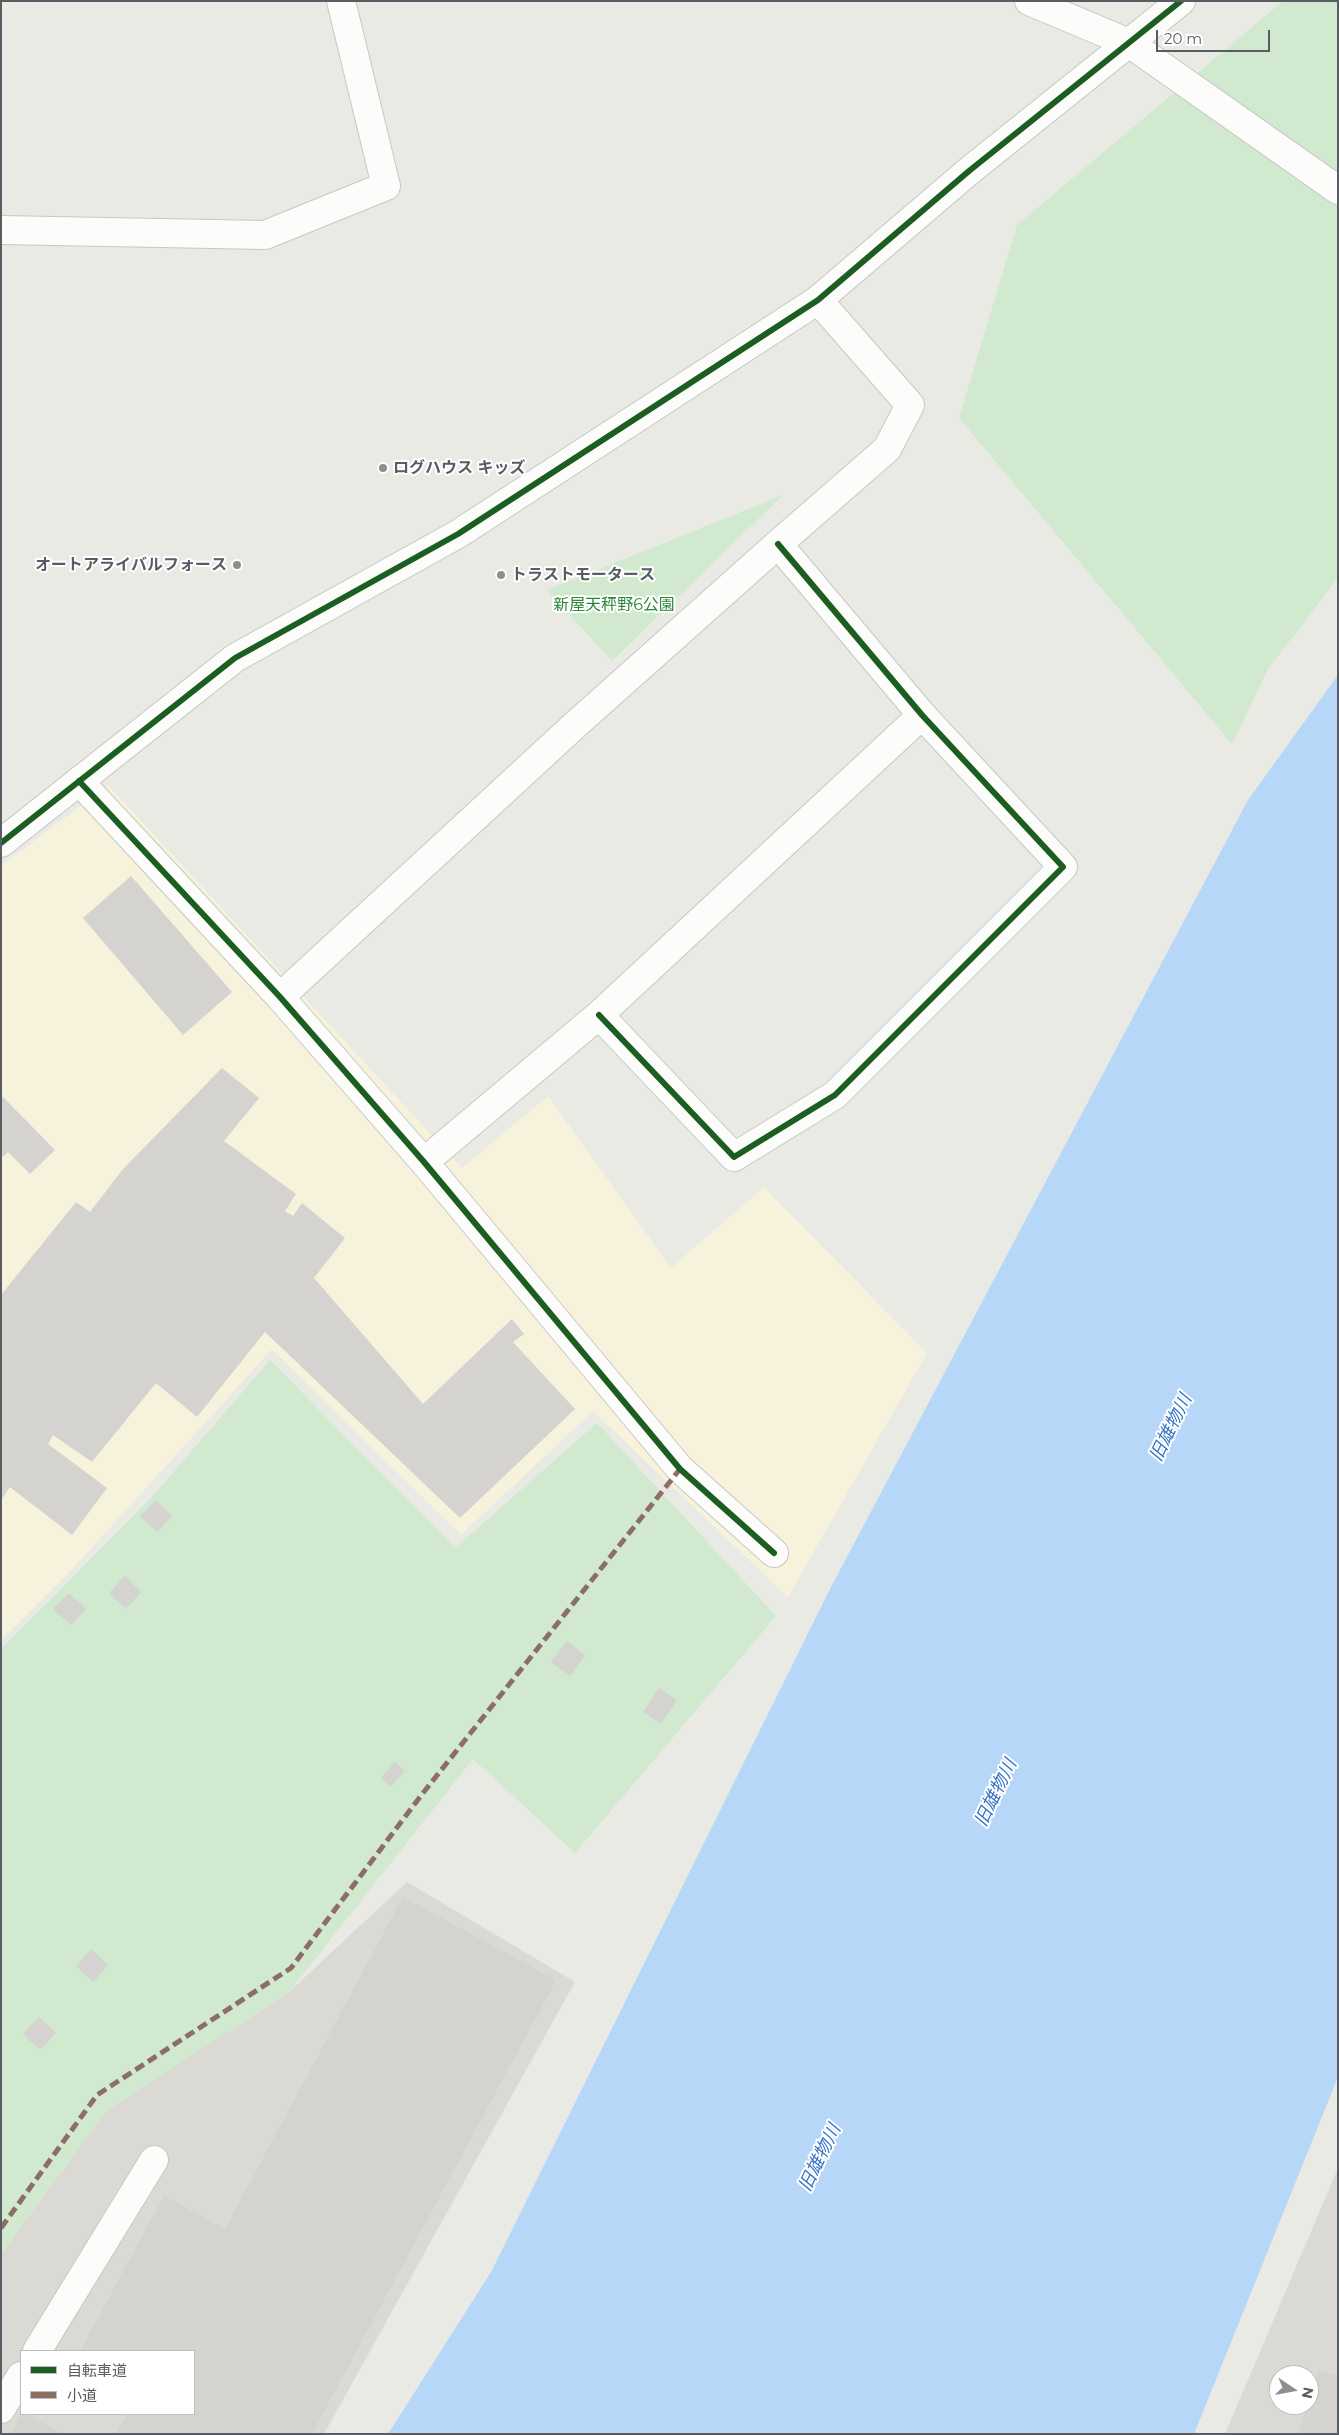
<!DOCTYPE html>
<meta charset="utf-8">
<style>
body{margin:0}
#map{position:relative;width:1339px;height:2435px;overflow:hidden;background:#eaeae4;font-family:Montserrat,"Noto Sans JP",sans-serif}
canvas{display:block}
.frame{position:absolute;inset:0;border:2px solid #595d63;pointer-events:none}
.legend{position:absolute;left:20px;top:2350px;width:175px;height:65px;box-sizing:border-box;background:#fff;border:1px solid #bdbec1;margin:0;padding:6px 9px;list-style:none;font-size:15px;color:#595d63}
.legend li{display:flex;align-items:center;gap:10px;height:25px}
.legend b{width:25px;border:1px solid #bdbec1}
.north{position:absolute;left:1269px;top:2365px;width:50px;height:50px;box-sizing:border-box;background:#fff;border:1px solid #bdbec1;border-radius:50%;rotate:102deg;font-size:14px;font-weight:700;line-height:20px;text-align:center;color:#595d63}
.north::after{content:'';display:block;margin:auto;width:18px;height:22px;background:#8c8e90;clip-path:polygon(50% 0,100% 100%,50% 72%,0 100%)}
.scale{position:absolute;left:1156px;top:30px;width:114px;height:22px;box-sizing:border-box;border:2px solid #595d63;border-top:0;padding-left:6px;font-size:15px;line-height:18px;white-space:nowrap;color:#595d63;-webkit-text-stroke:4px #fff;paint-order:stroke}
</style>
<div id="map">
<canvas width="1339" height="2435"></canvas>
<div class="frame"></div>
<ul class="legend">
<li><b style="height:6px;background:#1b5e20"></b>自転車道</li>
<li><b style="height:6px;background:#8d6e63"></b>小道</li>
</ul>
<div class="north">N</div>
<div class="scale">20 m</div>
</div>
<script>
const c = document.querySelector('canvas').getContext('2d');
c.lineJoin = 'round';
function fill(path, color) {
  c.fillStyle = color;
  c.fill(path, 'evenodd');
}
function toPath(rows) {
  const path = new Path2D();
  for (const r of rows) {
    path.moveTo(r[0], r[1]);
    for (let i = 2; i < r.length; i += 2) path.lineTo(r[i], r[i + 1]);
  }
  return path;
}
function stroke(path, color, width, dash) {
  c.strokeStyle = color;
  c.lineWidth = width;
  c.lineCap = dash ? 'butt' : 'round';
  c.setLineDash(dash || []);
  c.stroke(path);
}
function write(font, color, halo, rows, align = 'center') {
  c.font = font + ' Montserrat,"Noto Sans JP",sans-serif';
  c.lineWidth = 4;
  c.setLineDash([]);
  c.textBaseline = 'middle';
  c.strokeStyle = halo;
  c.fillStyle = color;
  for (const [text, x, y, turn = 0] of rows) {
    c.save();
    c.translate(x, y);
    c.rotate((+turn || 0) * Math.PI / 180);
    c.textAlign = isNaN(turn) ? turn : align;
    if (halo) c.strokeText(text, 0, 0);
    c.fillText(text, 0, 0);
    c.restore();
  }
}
fill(toPath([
 [108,785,462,1168,548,1096,671,1268,764,1187,927,1353,788,1597,593,1411,461,1535,272,1349,76,1565,1,1640,1,866]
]), '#f6f2db');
fill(toPath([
 [407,1882,575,1982,324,2434,1,2434,1,2254,106,2111,289,1992],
 [21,2351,194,2351,194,2414,21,2414],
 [1338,2168,1338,2434,1225,2434],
 [1279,2375,1309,2375,1309,2405,1279,2405]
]), '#dad9d3');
fill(toPath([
 [1283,1,1338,1,1338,578,1268,669,1232,744,959,418,1017,225],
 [783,495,612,661,547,590],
 [270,1360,455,1548,597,1423,776,1616,575,1853,473,1759,289,1992,106,2111,1,2254,1,1649,153,1496]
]), '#d0e9cf');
fill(toPath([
 [1338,675,1338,2077,1194,2434,388,2434,491,2272,831,1587,1248,800]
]), '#b6d7f7');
fill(toPath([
 [131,876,232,992,183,1035,83,918],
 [222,1068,259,1098,224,1141,296,1194,285,1211,293,1216,302,1203,345,1238,314,1278,423,1404,512,1319,524,1334,513,1342,575,1409,460,1518,265,1332,197,1417,156,1383,92,1462,53,1435,48,1444,107,1488,72,1535,10,1487,1,1500,1,1295,76,1202,90,1212,123,1169],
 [1,1095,55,1150,30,1174,8,1152,3,1157,1,1155],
 [156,1500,172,1516,157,1532,140,1516],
 [125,1576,141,1592,126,1609,109,1593],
 [69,1593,86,1609,71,1625,53,1609],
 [567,1641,585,1655,570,1676,551,1662],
 [659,1688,677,1700,661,1724,643,1712],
 [395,1762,405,1771,390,1787,381,1778],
 [403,1897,556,1980,312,2434,116,2434,127,2414,194,2414,194,2351,80,2351,164,2196,225,2229],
 [91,1949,108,1965,93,1982,76,1966],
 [39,2017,56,2033,40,2050,23,2034],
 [1319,2370,1338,2376,1338,2434,1298,2434],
 [22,2414,27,2414,62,2434,11,2434]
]), '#d4d3cf');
const street = toPath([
 [1029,1,1129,43],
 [1,230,265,235,386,186,341,1],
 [79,781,280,997,424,1162,680,1469,774,1553],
 [280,997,575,725,778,544,887,449,910,405,818,300],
 [599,1015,734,1157,835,1095,1063,867,922,715,778,544],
 [424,1162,599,1015,922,715],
 [37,2351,154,2160],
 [1,2409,21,2376]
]);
const secondary = toPath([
 [1129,43,1338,190],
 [1,843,235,658,458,534,818,300,969,171,1181,1]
]);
stroke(street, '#c7c8c6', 30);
stroke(secondary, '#c5c6c5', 30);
stroke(street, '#fcfcfb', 28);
stroke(secondary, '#fcfcfb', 28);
stroke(toPath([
 [1,2228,97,2095,291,1968,423,1793,680,1469]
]), '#8d6e63', 5, [10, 5]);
stroke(toPath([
 [79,781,280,997,424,1162,680,1469,774,1553],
 [1,843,235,658,458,534,818,300,969,171,1181,1],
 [599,1015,734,1157,835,1095,1063,867,922,715,778,544]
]), '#1b5e20', 6);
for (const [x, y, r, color] of [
 [383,468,5,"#8c8e90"],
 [237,565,5,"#8c8e90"],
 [501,575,5,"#8c8e90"]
]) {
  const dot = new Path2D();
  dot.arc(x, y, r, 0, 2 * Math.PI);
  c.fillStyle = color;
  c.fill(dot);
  stroke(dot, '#fff', 2);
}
write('bold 16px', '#595d63', '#fff', [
 ["ログハウス キッズ",393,468],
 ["オートアライバルフォース",227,565,"right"],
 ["トラストモータース",511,575]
], 'left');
write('16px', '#2d8737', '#fff', [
 ["新屋天秤野6公園",614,605]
]);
write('italic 18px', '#3572c4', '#fff', [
 ["旧雄物川",1171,1428,-64],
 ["旧雄物川",996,1793,-64],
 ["旧雄物川",820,2158,-64]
]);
</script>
